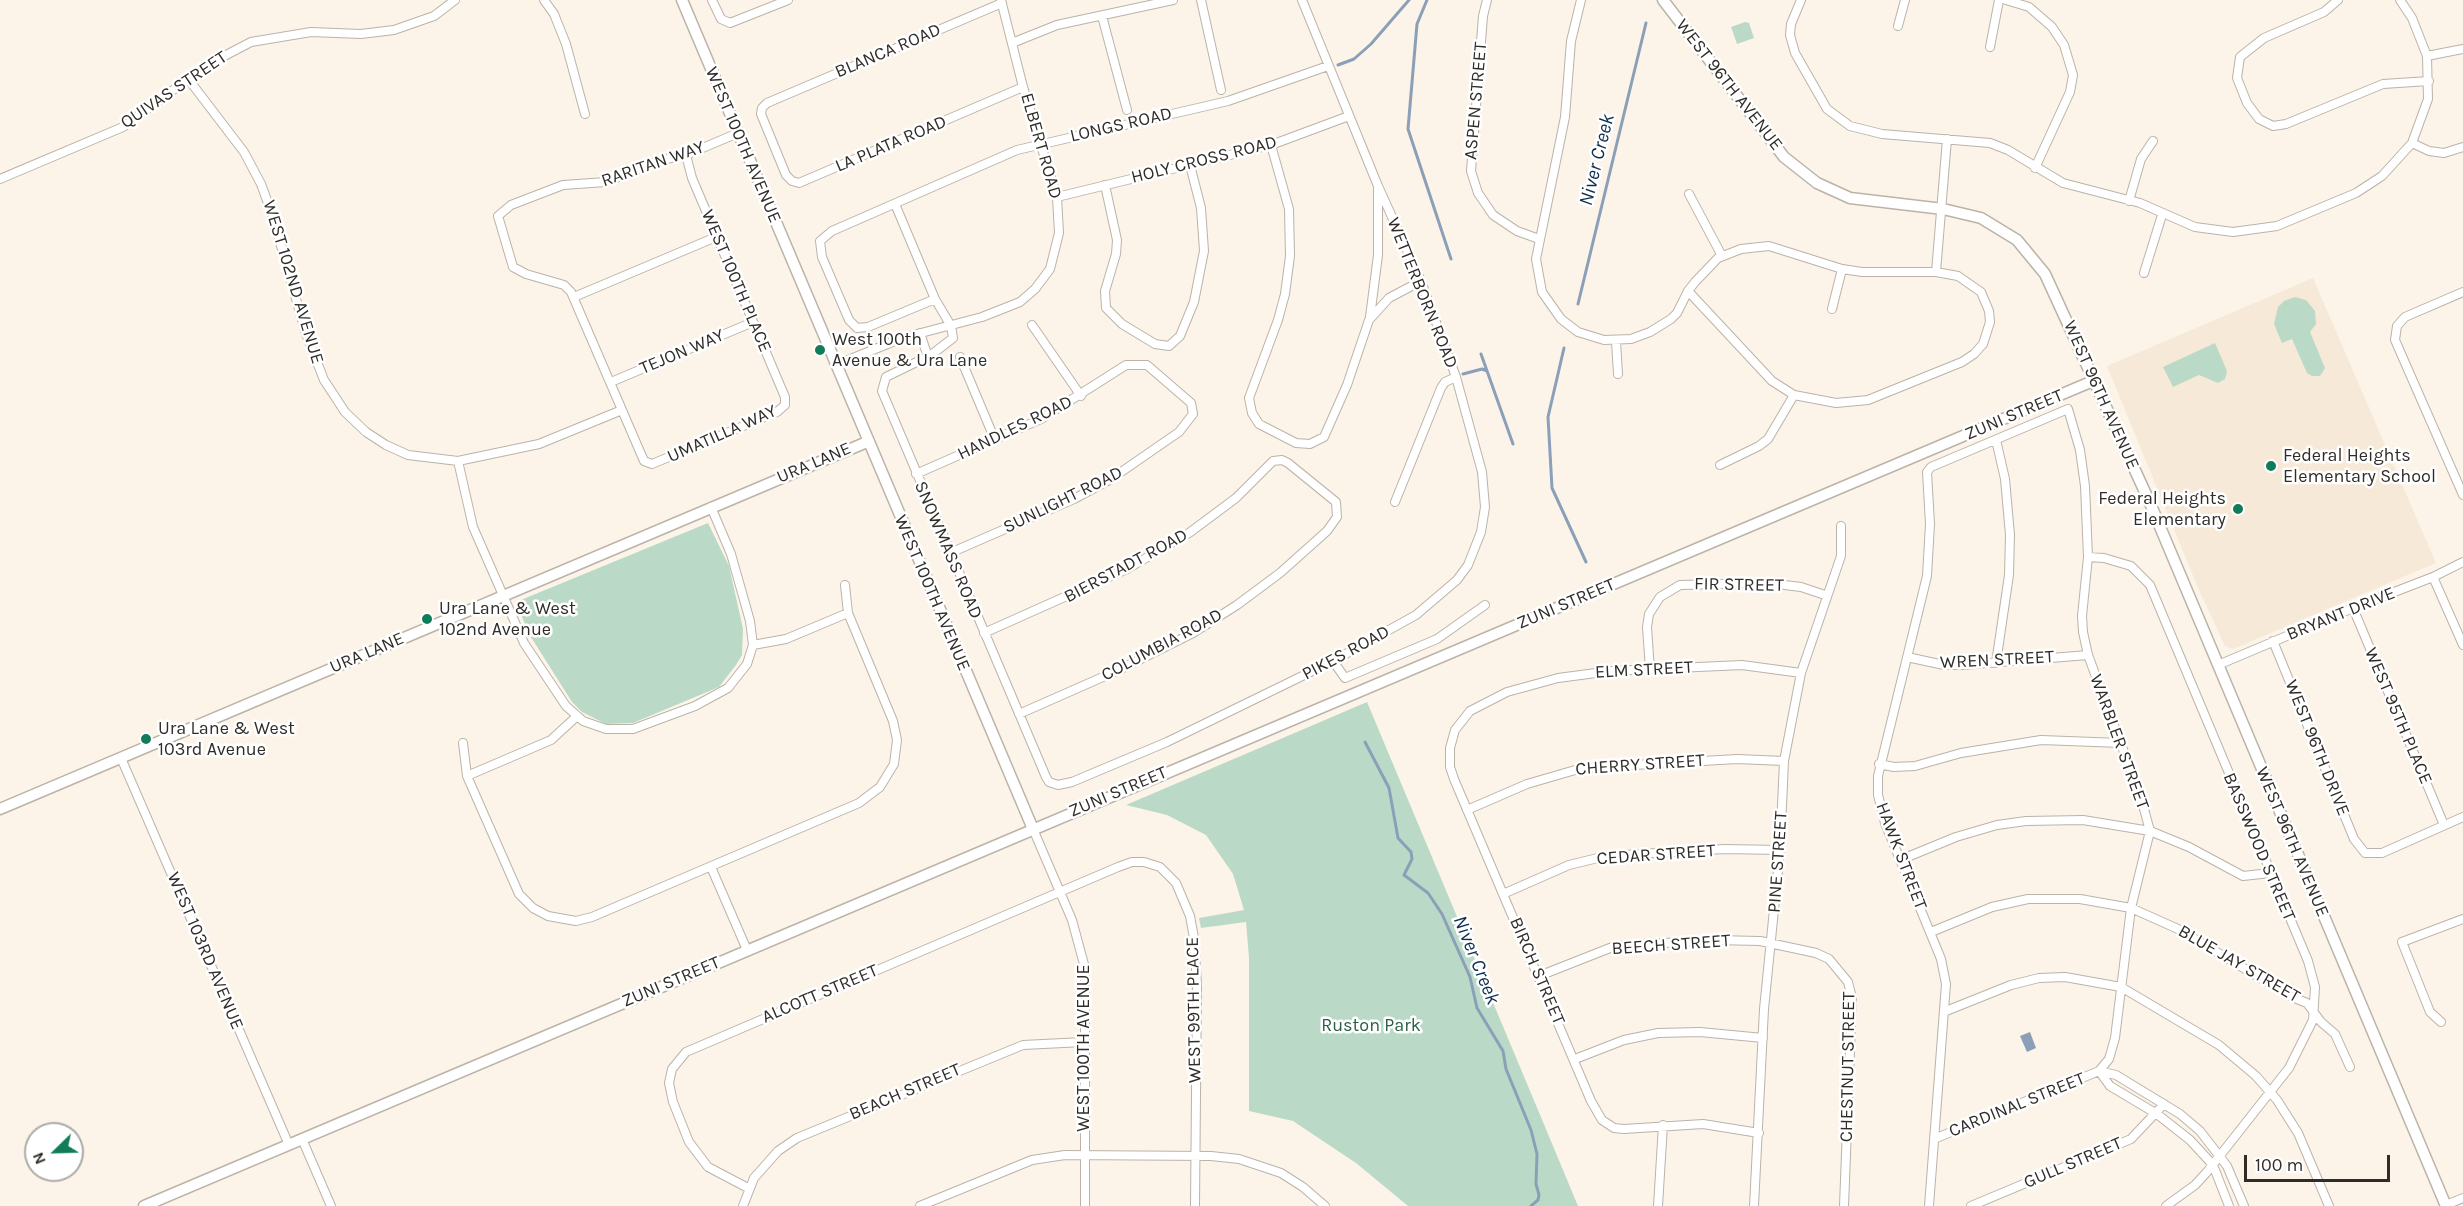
<!DOCTYPE html>
<style>
body{margin:0}
#map{position:relative;width:2463px;height:1206px;overflow:hidden;background:#fcf4e9;font-family:Karla,sans-serif}
canvas{display:block}
.north{position:absolute;left:24px;top:1122px;width:60px;height:60px;box-sizing:border-box;background:#fff;border:2px solid #acaba9;border-radius:50%;rotate:247deg;font-size:16px;font-weight:700;line-height:24px;text-align:center;color:#302d29}
.north::after{content:'';display:block;margin:auto;width:21px;height:27px;background:#107d58;clip-path:polygon(50% 0,100% 100%,50% 72%,0 100%)}
.scale{position:absolute;left:2244px;top:1155px;width:146px;height:27px;box-sizing:border-box;border:3px solid #302d29;border-top:0;padding-left:8px;font-size:18px;line-height:21px;white-space:nowrap;color:#302d29;-webkit-text-stroke:4px #fff;paint-order:stroke}
</style>
<div id="map">
<canvas width="2463" height="1206"></canvas>
<div class="north">N</div>
<div class="scale">100 m</div>
</div>
<script>
const c = document.querySelector('canvas').getContext('2d');
c.lineJoin = 'round';
function fill(path, color) {
  c.fillStyle = color;
  c.fill(path, 'evenodd');
}
function toPath(rows) {
  const path = new Path2D();
  for (const r of rows) {
    path.moveTo(r[0], r[1]);
    for (let i = 2; i < r.length; i += 2) path.lineTo(r[i], r[i + 1]);
  }
  return path;
}
function stroke(path, color, width, dash) {
  c.strokeStyle = color;
  c.lineWidth = width;
  c.lineCap = dash ? 'butt' : 'round';
  c.setLineDash(dash || []);
  c.stroke(path);
}
function write(font, color, halo, rows, align = 'center') {
  c.font = font + ' Karla,sans-serif';
  c.lineWidth = 5;
  c.setLineDash([]);
  c.textBaseline = 'middle';
  c.strokeStyle = halo;
  c.fillStyle = color;
  for (const [text, x, y, turn = 0] of rows) {
    c.save();
    c.translate(x, y);
    c.rotate((+turn || 0) * Math.PI / 180);
    c.textAlign = isNaN(turn) ? turn : align;
    if (halo) c.strokeText(text, 0, 0);
    c.fillText(text, 0, 0);
    c.restore();
  }
}
fill(toPath([
 [2313,278,2436,563,2233,649,2225,646,2198,588,2107,366]
]), '#f6e9d7');
fill(toPath([
 [1745,22,1749,23,1754,38,1737,44,1731,27],
 [2295,297,2306,300,2315,311,2316,324,2310,332,2325,368,2320,376,2312,376,2307,373,2292,339,2282,343,2274,324,2278,307,2284,301],
 [2215,343,2227,371,2225,379,2218,383,2199,375,2173,387,2163,367],
 [708,523,729,566,743,629,742,655,736,665,719,687,633,723,606,724,582,712,572,702,529,634,516,602],
 [1367,702,1533,1098,1578,1206,1408,1206,1356,1163,1293,1121,1249,1111,1249,958,1246,922,1201,928,1199,918,1244,910,1233,874,1206,835,1167,815,1126,805]
]), '#badac7');
fill(toPath([
 [2030,1032,2036,1048,2027,1052,2020,1036]
]), '#8ba0b8');
stroke(toPath([
 [1427,0,1417,24,1408,129,1451,259],
 [1338,65,1354,59,1371,44,1409,0],
 [1578,304,1646,23],
 [1564,348,1548,417,1552,488,1586,562],
 [1481,354,1513,444],
 [1463,374,1482,369,1487,371],
 [1365,742,1389,788,1398,838,1411,852,1412,859,1404,875,1428,893,1442,914,1470,977,1477,1008,1503,1051,1506,1069,1531,1130,1537,1154,1536,1184,1539,1195,1538,1200,1531,1206]
]), '#8ba0b8', 3);
const minor = toPath([
 [544,0,554,14,566,44,585,114],
 [712,0,721,19,730,23,788,0],
 [1201,0,1221,90],
 [1487,0,1483,16,1471,171,1478,193,1493,215,1517,231,1539,239],
 [1581,0,1571,41,1565,117,1536,259,1542,292,1561,319,1578,332,1604,340,1631,339,1650,332,1671,319,1677,313,1688,291,1695,282,1718,258,1741,249,1769,246,1842,269,1862,272,1936,272,1958,276,1981,292,1989,311,1990,322,1983,344,1974,354,1962,362,1868,400,1836,403,1794,395,1772,381,1688,291],
 [1801,0,1791,24,1790,35,1795,53,1827,109,1850,126,1882,134,1990,143,2008,150,2063,183,2140,203,2195,227,2233,232,2277,226,2356,193,2382,176,2412,143,2428,99,2427,56,2412,18,2400,0],
 [2006,0,2029,7,2052,27,2064,45,2073,75,2070,92,2035,168],
 [2338,0,2324,12,2264,38,2240,57,2237,78,2247,103,2259,119,2273,126,2286,124,2383,84,2429,81],
 [1002,3,767,103,762,108,761,114,786,175,792,181,799,183,1023,87],
 [1102,16,1127,110],
 [1898,26,1905,0],
 [1012,43,1057,25,1173,0],
 [1990,47,1999,0],
 [2427,56,2463,49],
 [189,80,244,152,261,184,272,214,306,334,324,380,345,412,366,432,386,445,408,455,458,461,539,444,622,410],
 [2412,143,2429,151,2444,153,2463,147],
 [1271,145,1289,209,1290,256,1285,294,1278,320,1249,398,1252,413,1259,424,1296,443,1310,444,1324,437,1347,385,1369,320,1389,298,1421,281],
 [686,155,692,178,785,397,785,405,777,412,652,464,644,461,571,292,564,285,526,274,513,267,498,216,511,205,563,185,606,182,661,160,686,155,738,133],
 [0,179,123,127,207,65,251,42,311,32,361,34,394,30,434,16,455,0],
 [1105,185,1117,240,1116,254,1105,291,1106,308,1122,324,1155,344,1169,346,1180,336,1194,302,1204,251,1201,208,1190,165],
 [1689,194,1722,256],
 [1057,197,1271,145,1349,116],
 [2129,201,2141,159,2153,141],
 [895,204,935,299,951,326,953,338,931,355,886,377,882,391,1046,777,1049,782,1058,785,1072,782,1167,742,1333,661,1416,615,1457,580,1468,565,1481,532,1485,507,1482,472,1456,377,1421,281,1378,186,1302,0],
 [1936,272,1947,139],
 [2144,273,2162,215],
 [2463,292,2405,317,2397,326,2395,340,2463,495],
 [574,297,716,237],
 [935,299,868,327,857,328,849,320,822,257,820,241,832,231,1017,150,1228,101,1328,66],
 [1832,309,1842,269],
 [1370,317,1378,255,1378,189],
 [1032,325,1081,396],
 [920,333,928,357],
 [1616,341,1618,374],
 [960,357,995,440],
 [836,365,902,338,982,317,1020,302,1035,289,1050,269,1059,233,1057,197,1023,87,1001,0],
 [611,382,753,322],
 [458,461,473,527,524,643,566,706,583,721,606,729,633,729,695,706,728,688,747,664,753,645,750,621,731,554,711,507],
 [1720,465,1759,446,1768,439,1794,395],
 [916,474,1041,419,1126,365,1147,365,1191,403,1193,414,1179,432,1111,479,1074,499,950,553],
 [1395,502,1441,388,1445,382,1456,377],
 [2088,557,2104,558,2131,566,2150,585,2308,961,2315,987,2313,1020,2289,1068,2207,1172,2195,1185,2166,1206],
 [2433,577,2463,645],
 [2353,608,2444,825],
 [984,633,1127,569,1189,533,1236,498,1273,461,1282,460,1288,463,1336,502,1337,517,1327,531,1280,573,1237,605,1193,633,1121,669,1019,714],
 [2273,641,2354,839,2365,853,2382,853,2463,817],
 [753,645,786,639,848,613],
 [1907,657,1944,665,1963,665,2088,655],
 [1333,661,1345,678,1437,639,1485,605],
 [1996,663,2009,575,2010,535,2005,479,1996,440],
 [2218,665,2353,608,2433,577,2463,562],
 [1650,670,1647,627,1649,614,1660,597,1680,585,1768,583,1801,587,1825,595],
 [463,743,467,776,519,894,533,908,548,916,576,921,592,917,859,803,880,787,894,764,897,740,893,721,848,613,845,585],
 [121,758,289,1145],
 [1879,764,1894,767,1915,766,1961,753,2041,740,2121,743],
 [467,776,551,740,576,717],
 [1467,810,1527,784,1582,768,1737,759,1784,761],
 [1033,829,1072,920,1085,968,1085,1206],
 [1900,860,1956,837,1997,825,2026,821,2083,820,2150,831,2189,847,2243,876,2270,873],
 [711,867,747,950],
 [1503,894,1569,865,1606,856,1724,849,1780,850],
 [1931,932,1992,907,2028,899,2080,899,2131,908,2178,929,2292,997,2307,1003,2321,1022,2335,1034,2350,1067],
 [1539,976,1615,946,1714,940,1760,941,1816,953,1829,959,1848,982,1852,998,1844,1206],
 [1946,1011,2011,985,2039,978,2065,977,2121,987,2219,1045,2256,1076,2277,1100,2298,1133,2329,1206],
 [2441,1022,2430,1012,2402,942,2463,919],
 [1575,1059,1624,1040,1658,1033,1700,1032,1763,1038],
 [2099,1071,2116,1075,2180,1114,2200,1131,2227,1166,2244,1206],
 [2099,1071,2110,1086,2157,1114,2190,1140,2213,1165,2229,1206],
 [1759,1133,1703,1124,1624,1129,1614,1128,1602,1120,1591,1101,1454,779,1450,767,1450,748,1455,730,1470,711,1507,692,1558,678,1611,671,1742,665,1801,673],
 [302,1139,331,1206],
 [748,1188,708,1167,689,1142,673,1102,669,1083,672,1069,686,1052,1118,867,1132,862,1144,862,1160,867,1176,883,1190,916,1194,938,1197,984,1195,1206],
 [2446,1205,2463,1198],
 [743,1206,754,1178,778,1151,797,1138,1023,1045,1084,1042],
 [920,1206,1032,1160,1065,1155,1211,1156,1239,1159,1281,1173,1303,1187,1325,1206],
 [1658,1206,1663,1125],
 [1754,1206,1764,1009,1780,850,1784,761,1801,673,1841,556,1841,526],
 [1929,1206,1946,984,1941,959,1885,823,1878,795,1878,776,1927,576,1930,524,1927,472,1931,467,2068,409,2080,450,2085,486,2088,557,2082,616,2083,632,2088,655,2141,798,2150,831,2131,908,2115,1038,2109,1059,2099,1071,1934,1139],
 [1971,1206,2131,1139,2164,1104]
]);
const tertiary = toPath([
 [682,0,1033,829],
 [1663,0,1784,157,1817,183,1850,198,1943,209,1981,218,2017,240,2045,274,2150,503,2446,1206],
 [0,809,867,442],
 [144,1206,2093,381]
]);
stroke(minor, '#bbb3a8', 10);
stroke(tertiary, '#bbb3a8', 13);
stroke(minor, '#fff', 8);
stroke(tertiary, '#fff', 10);
for (const [x, y, r, color] of [
 [820,350,6,"#107d58"],
 [2271,466,6,"#107d58"],
 [2238,509,6,"#107d58"],
 [427,619,6,"#107d58"],
 [146,739,6,"#107d58"]
]) {
  const dot = new Path2D();
  dot.arc(x, y, r, 0, 2 * Math.PI);
  c.fillStyle = color;
  c.fill(dot);
  stroke(dot, '#fff', 2);
}
write('18px', '#302d29', '#fff', [
 ["BLANCA ROAD",888,51,-23],
 ["WEST 96TH AVENUE",1729,85,52],
 ["QUIVAS STREET",174,90,-34],
 ["ASPEN STREET",1476,101,-85],
 ["LONGS ROAD",1121,125,-13],
 ["LA PLATA ROAD",891,144,-23],
 ["WEST 100TH AVENUE",743,145,67],
 ["ELBERT ROAD",1041,146,74],
 ["HOLY CROSS ROAD",1204,160,-14],
 ["RARITAN WAY",653,164,-19],
 ["WEST 100TH PLACE",736,281,67],
 ["WEST 102ND AVENUE",293,282,73],
 ["WETTERBORN ROAD",1422,293,68],
 ["TEJON WAY",682,352,-23],
 ["WEST 96TH AVENUE",2101,395,66],
 ["ZUNI STREET",2014,415,-23],
 ["HANDLES ROAD",1015,428,-26],
 ["UMATILLA WAY",722,434,-24],
 ["URA LANE",814,463,-23],
 ["SUNLIGHT ROAD",1063,500,-26],
 ["SNOWMASS ROAD",948,550,67],
 ["BIERSTADT ROAD",1126,566,-28],
 ["FIR STREET",1739,585,1],
 ["WEST 100TH AVENUE",932,593,67],
 ["ZUNI STREET",1566,604,-23],
 ["BRYANT DRIVE",2341,614,-22],
 ["COLUMBIA ROAD",1162,645,-28],
 ["URA LANE",367,653,-23],
 ["PIKES ROAD",1346,653,-28],
 ["WREN STREET",1997,660,-3],
 ["ELM STREET",1644,670,-3],
 ["WEST 95TH PLACE",2398,716,67],
 ["WARBLER STREET",2119,742,70],
 ["WEST 96TH DRIVE",2317,748,68],
 ["CHERRY STREET",1640,765,-4],
 ["ZUNI STREET",1118,792,-23],
 ["WEST 96TH AVENUE",2292,842,67],
 ["BASSWOOD STREET",2259,847,67],
 ["CEDAR STREET",1656,855,-4],
 ["HAWK STREET",1901,856,69],
 ["PINE STREET",1778,862,-86],
 ["BEECH STREET",1671,945,-4],
 ["WEST 103RD AVENUE",205,951,67],
 ["BLUE JAY STREET",2239,964,30],
 ["BIRCH STREET",1537,971,67],
 ["ZUNI STREET",671,982,-23],
 ["ALCOTT STREET",820,994,-23],
 ["WEST 99TH PLACE",1194,1010,-91],
 ["WEST 100TH AVENUE",1084,1048,-90],
 ["CHESTNUT STREET",1848,1067,-89],
 ["BEACH STREET",905,1092,-23],
 ["CARDINAL STREET",2017,1105,-22],
 ["GULL STREET",2073,1163,-23]
]);
write('18px', '#302d29', '#fff', [
 ["West 100th",832,340],
 ["Avenue & Ura Lane",832,361],
 ["Federal Heights",2283,456],
 ["Elementary School",2283,477],
 ["Federal Heights",2226,499,"right"],
 ["Elementary",2226,520,"right"],
 ["Ura Lane & West",439,609],
 ["102nd Avenue",439,630],
 ["Ura Lane & West",158,729],
 ["103rd Avenue",158,750]
], 'left');
write('18px', '#2a5f45', '#fff', [
 ["Ruston Park",1371,1026]
]);
write('italic 20px', '#0d2e50', '#fff', [
 ["Niver Creek",1597,160,-76],
 ["Niver Creek",1476,960,68]
]);
</script>
